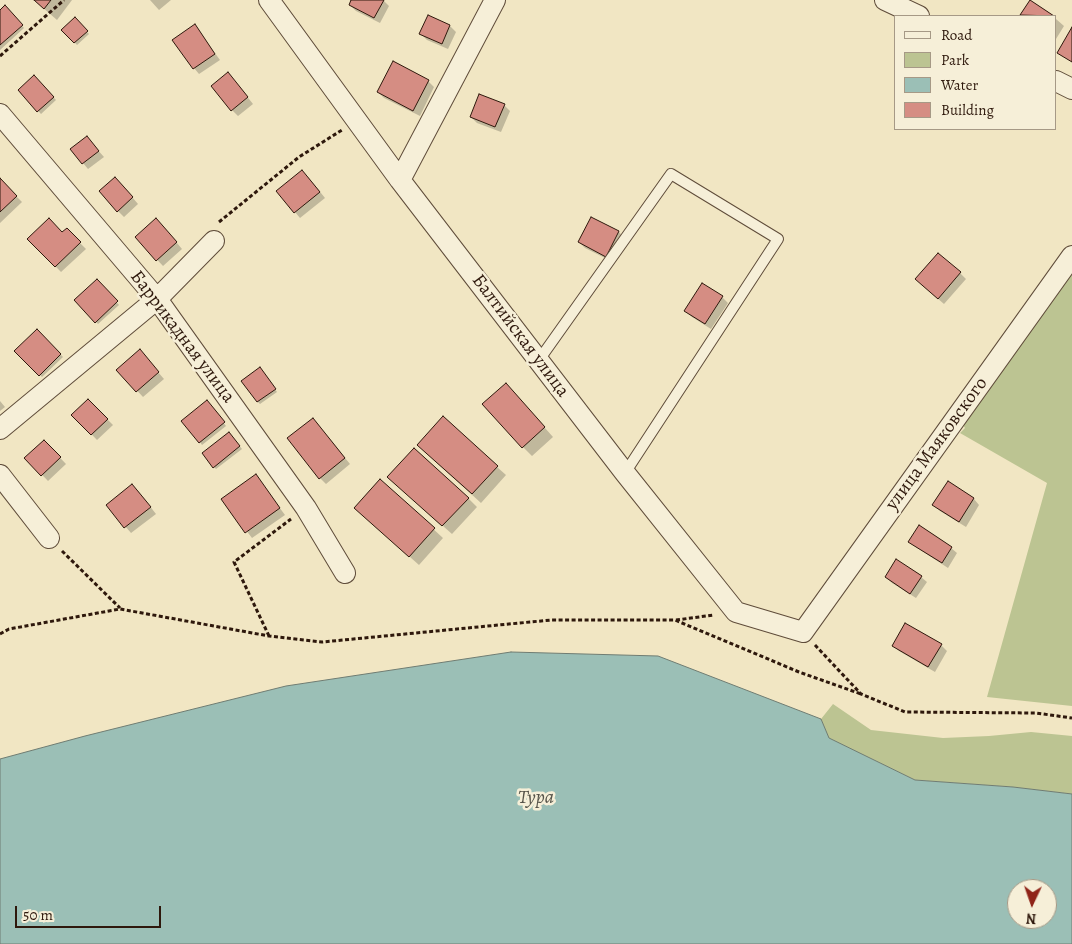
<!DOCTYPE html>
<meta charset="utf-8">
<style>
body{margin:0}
#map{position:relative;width:1072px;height:944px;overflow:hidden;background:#f1e6c3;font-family:Alegreya,serif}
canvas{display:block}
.legend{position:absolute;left:894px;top:15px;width:162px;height:115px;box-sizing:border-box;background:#f6efd8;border:1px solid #a69986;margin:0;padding:6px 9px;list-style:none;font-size:15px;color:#2e180c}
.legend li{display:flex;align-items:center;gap:10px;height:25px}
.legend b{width:25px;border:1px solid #a69986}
.north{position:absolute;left:1007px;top:879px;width:50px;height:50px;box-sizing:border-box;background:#f6efd8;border:1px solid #a69986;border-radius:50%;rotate:183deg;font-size:14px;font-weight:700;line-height:20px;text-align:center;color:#2e180c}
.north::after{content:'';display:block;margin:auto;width:18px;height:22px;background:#8f2418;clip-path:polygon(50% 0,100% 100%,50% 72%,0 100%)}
.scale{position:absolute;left:15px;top:906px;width:146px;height:22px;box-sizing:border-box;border:2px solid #2e180c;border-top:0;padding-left:6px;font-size:15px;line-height:18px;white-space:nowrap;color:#2e180c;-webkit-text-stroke:4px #f6efd8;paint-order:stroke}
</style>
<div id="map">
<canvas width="1072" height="944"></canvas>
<ul class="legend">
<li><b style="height:6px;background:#f6efd8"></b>Road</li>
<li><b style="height:14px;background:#bcc492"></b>Park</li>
<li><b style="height:14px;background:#9bbfb6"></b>Water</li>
<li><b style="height:14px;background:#d58d83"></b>Building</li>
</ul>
<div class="north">N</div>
<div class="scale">50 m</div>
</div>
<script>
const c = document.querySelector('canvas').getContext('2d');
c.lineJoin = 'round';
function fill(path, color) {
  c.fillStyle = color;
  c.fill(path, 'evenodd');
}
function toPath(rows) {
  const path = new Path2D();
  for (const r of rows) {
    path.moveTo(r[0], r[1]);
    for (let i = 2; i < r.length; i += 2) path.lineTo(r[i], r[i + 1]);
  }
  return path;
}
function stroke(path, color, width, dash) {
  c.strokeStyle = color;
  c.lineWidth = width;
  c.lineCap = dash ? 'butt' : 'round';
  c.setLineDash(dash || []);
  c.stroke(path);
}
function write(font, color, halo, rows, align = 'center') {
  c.font = font + ' Alegreya,serif';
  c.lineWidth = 5;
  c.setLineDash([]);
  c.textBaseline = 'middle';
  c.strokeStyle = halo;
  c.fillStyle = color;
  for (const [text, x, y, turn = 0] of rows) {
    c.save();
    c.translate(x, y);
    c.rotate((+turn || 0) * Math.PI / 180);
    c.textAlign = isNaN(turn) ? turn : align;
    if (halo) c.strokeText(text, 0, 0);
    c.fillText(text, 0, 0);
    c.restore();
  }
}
fill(toPath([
 [1072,273,1072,706,987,697,1047,483,960,433,965,428,963,425],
 [833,704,871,730,943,738,989,736,1031,732,1072,736,1072,794,1012,787,915,780,828,738,821,719]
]), '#bcc492');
const water = toPath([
 [511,652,658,656,821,719,829,738,915,780,1013,787,1072,794,1072,944,0,944,0,759,85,736,286,686,511,652],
 [1017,889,1047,889,1047,919,1017,919,1017,889]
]);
fill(water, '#9bbfb6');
stroke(water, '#6f7c72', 1);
fill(toPath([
 [34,0,72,0,57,20],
 [150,0,171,0,159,10],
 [353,0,383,0,389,6,380,23,356,11,350,5],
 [1031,2,1052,16,1023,16,1022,15],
 [5,7,24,28,0,50,0,11],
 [428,16,450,26,456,32,448,49,427,40,421,34],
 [75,19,89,34,77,45,63,30],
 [1056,19,1064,26,1056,39],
 [195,26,220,60,199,74,194,68],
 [34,77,56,100,41,114,19,90],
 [234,80,253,104,238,116,232,110],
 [428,81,434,87,420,116,384,98,378,92],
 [504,105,510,111,501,132,477,123,471,117],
 [87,138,104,157,88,169,83,163],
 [308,177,325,198,300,218,295,212],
 [0,180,22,202,0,223],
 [121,184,138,204,124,217,118,211],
 [591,219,619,232,624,238,613,262,585,248,579,242],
 [162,225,182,249,163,266,136,237],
 [67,230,86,249,61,272,29,239,62,234],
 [960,273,966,279,944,304,922,285],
 [97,281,119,305,98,324,76,300],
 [722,297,728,303,711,329,692,317,686,311],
 [37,330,63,357,42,377,16,351],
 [145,357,164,379,143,397,118,370],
 [263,372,277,392,260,404,257,401],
 [514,393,553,437,532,456,523,447],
 [88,400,113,425,97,440,73,415],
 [0,401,5,407,0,411],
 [209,404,226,426,202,445,200,442],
 [313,419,350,464,326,484,320,478],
 [232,436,242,449,216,469,214,467],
 [44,441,66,464,48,481,26,458],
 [427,454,497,467,506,475,481,503],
 [256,476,285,515,252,538,222,499],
 [380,480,443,538,419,565,365,517],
 [948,483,974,499,979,505,966,527,940,511,934,505],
 [398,486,468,498,477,507,452,534],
 [138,491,156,514,131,533,107,505],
 [910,542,951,548,957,553,948,568,916,547],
 [886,577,921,577,927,582,916,598,892,583],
 [893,645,941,645,947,651,935,672,899,651]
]), '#0003');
const building = toPath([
 [34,0,51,0,44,9,34,0],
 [351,0,384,0,374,18,349,5,351,0],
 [1030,0,1054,16,1020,15,1030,0],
 [5,5,23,25,0,45,0,10,5,5],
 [428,15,450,25,442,44,419,34,428,15],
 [75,17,88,31,74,43,61,30,75,17],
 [195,24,215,54,193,69,172,40,195,24],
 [1072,27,1072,62,1057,53,1072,27],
 [393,61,429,80,413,111,377,92,393,61],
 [228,72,248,97,231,111,211,86,228,72],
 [34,75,54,97,37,112,18,90,34,75],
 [479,94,505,104,495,127,470,117,479,94],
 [87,136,99,151,82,164,70,149,87,136],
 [302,170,320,192,294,213,276,191,302,170],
 [115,177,133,197,117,212,99,191,115,177],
 [0,178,17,196,0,212,0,178],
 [591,217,619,231,606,257,578,242,591,217],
 [49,218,62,232,67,228,81,242,55,267,27,239,49,218],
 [156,218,177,242,156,261,135,237,156,218],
 [938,253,961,272,938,299,915,279,938,253],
 [97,279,118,301,95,323,74,300,97,279],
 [702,283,723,296,705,324,684,311,702,283],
 [37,329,61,354,39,376,14,351,37,329],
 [140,349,159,372,136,392,116,370,140,349],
 [260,367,276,389,257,402,241,381,260,367],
 [506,383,545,427,522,448,482,404,506,383],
 [88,399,108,419,91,435,71,415,88,399],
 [207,400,225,422,199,443,181,421,207,400],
 [443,416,498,466,472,494,417,445,443,416],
 [313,418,345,458,319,479,287,438,313,418],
 [229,432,240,446,213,468,202,453,229,432],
 [44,440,61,457,41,476,24,458,44,440],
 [414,448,469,498,442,526,387,477,414,448],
 [256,474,280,508,245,533,221,499,256,474],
 [380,479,435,528,409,557,354,508,380,479],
 [948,481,974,498,959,522,932,505,948,481],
 [132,484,151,507,124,528,106,505,132,484],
 [919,525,952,547,942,563,908,542,919,525],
 [896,559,922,576,910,594,885,577,896,559],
 [905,623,942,644,928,667,892,646,905,623]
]);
fill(building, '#d58d83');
stroke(building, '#2e180c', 1);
const lane = toPath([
 [539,360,671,174,778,239,625,473]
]);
const street = toPath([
 [269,0,400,180,625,473,736,612,803,632,1072,256],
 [885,0,919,16],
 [1056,81,1072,89],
 [0,114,157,299,306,508,345,573],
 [400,180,495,0],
 [0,429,157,299,214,241],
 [0,475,49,538]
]);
stroke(lane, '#5f4c3a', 12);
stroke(street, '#5f4c3a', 22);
stroke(toPath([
 [0,56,64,0],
 [219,222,299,157,342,130],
 [62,551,120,608],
 [676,620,714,615],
 [0,634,9,629,120,609,269,636,322,642,551,620,675,620,799,672,861,694],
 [269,636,234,562,291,519],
 [815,645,861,694,905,712,1036,713,1072,718]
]), '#2e180c', 3, [4, 2.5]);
stroke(lane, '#f6efd8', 10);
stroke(street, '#f6efd8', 20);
write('19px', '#2e180c', '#f6efd8', [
 ["Балтийская улица",520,336,53],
 ["Баррикадная улица",182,337,53],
 ["улица Маяковского",937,444,-54]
]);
write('italic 20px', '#545248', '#f6efd8', [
 ["Тура",536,798]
]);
</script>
